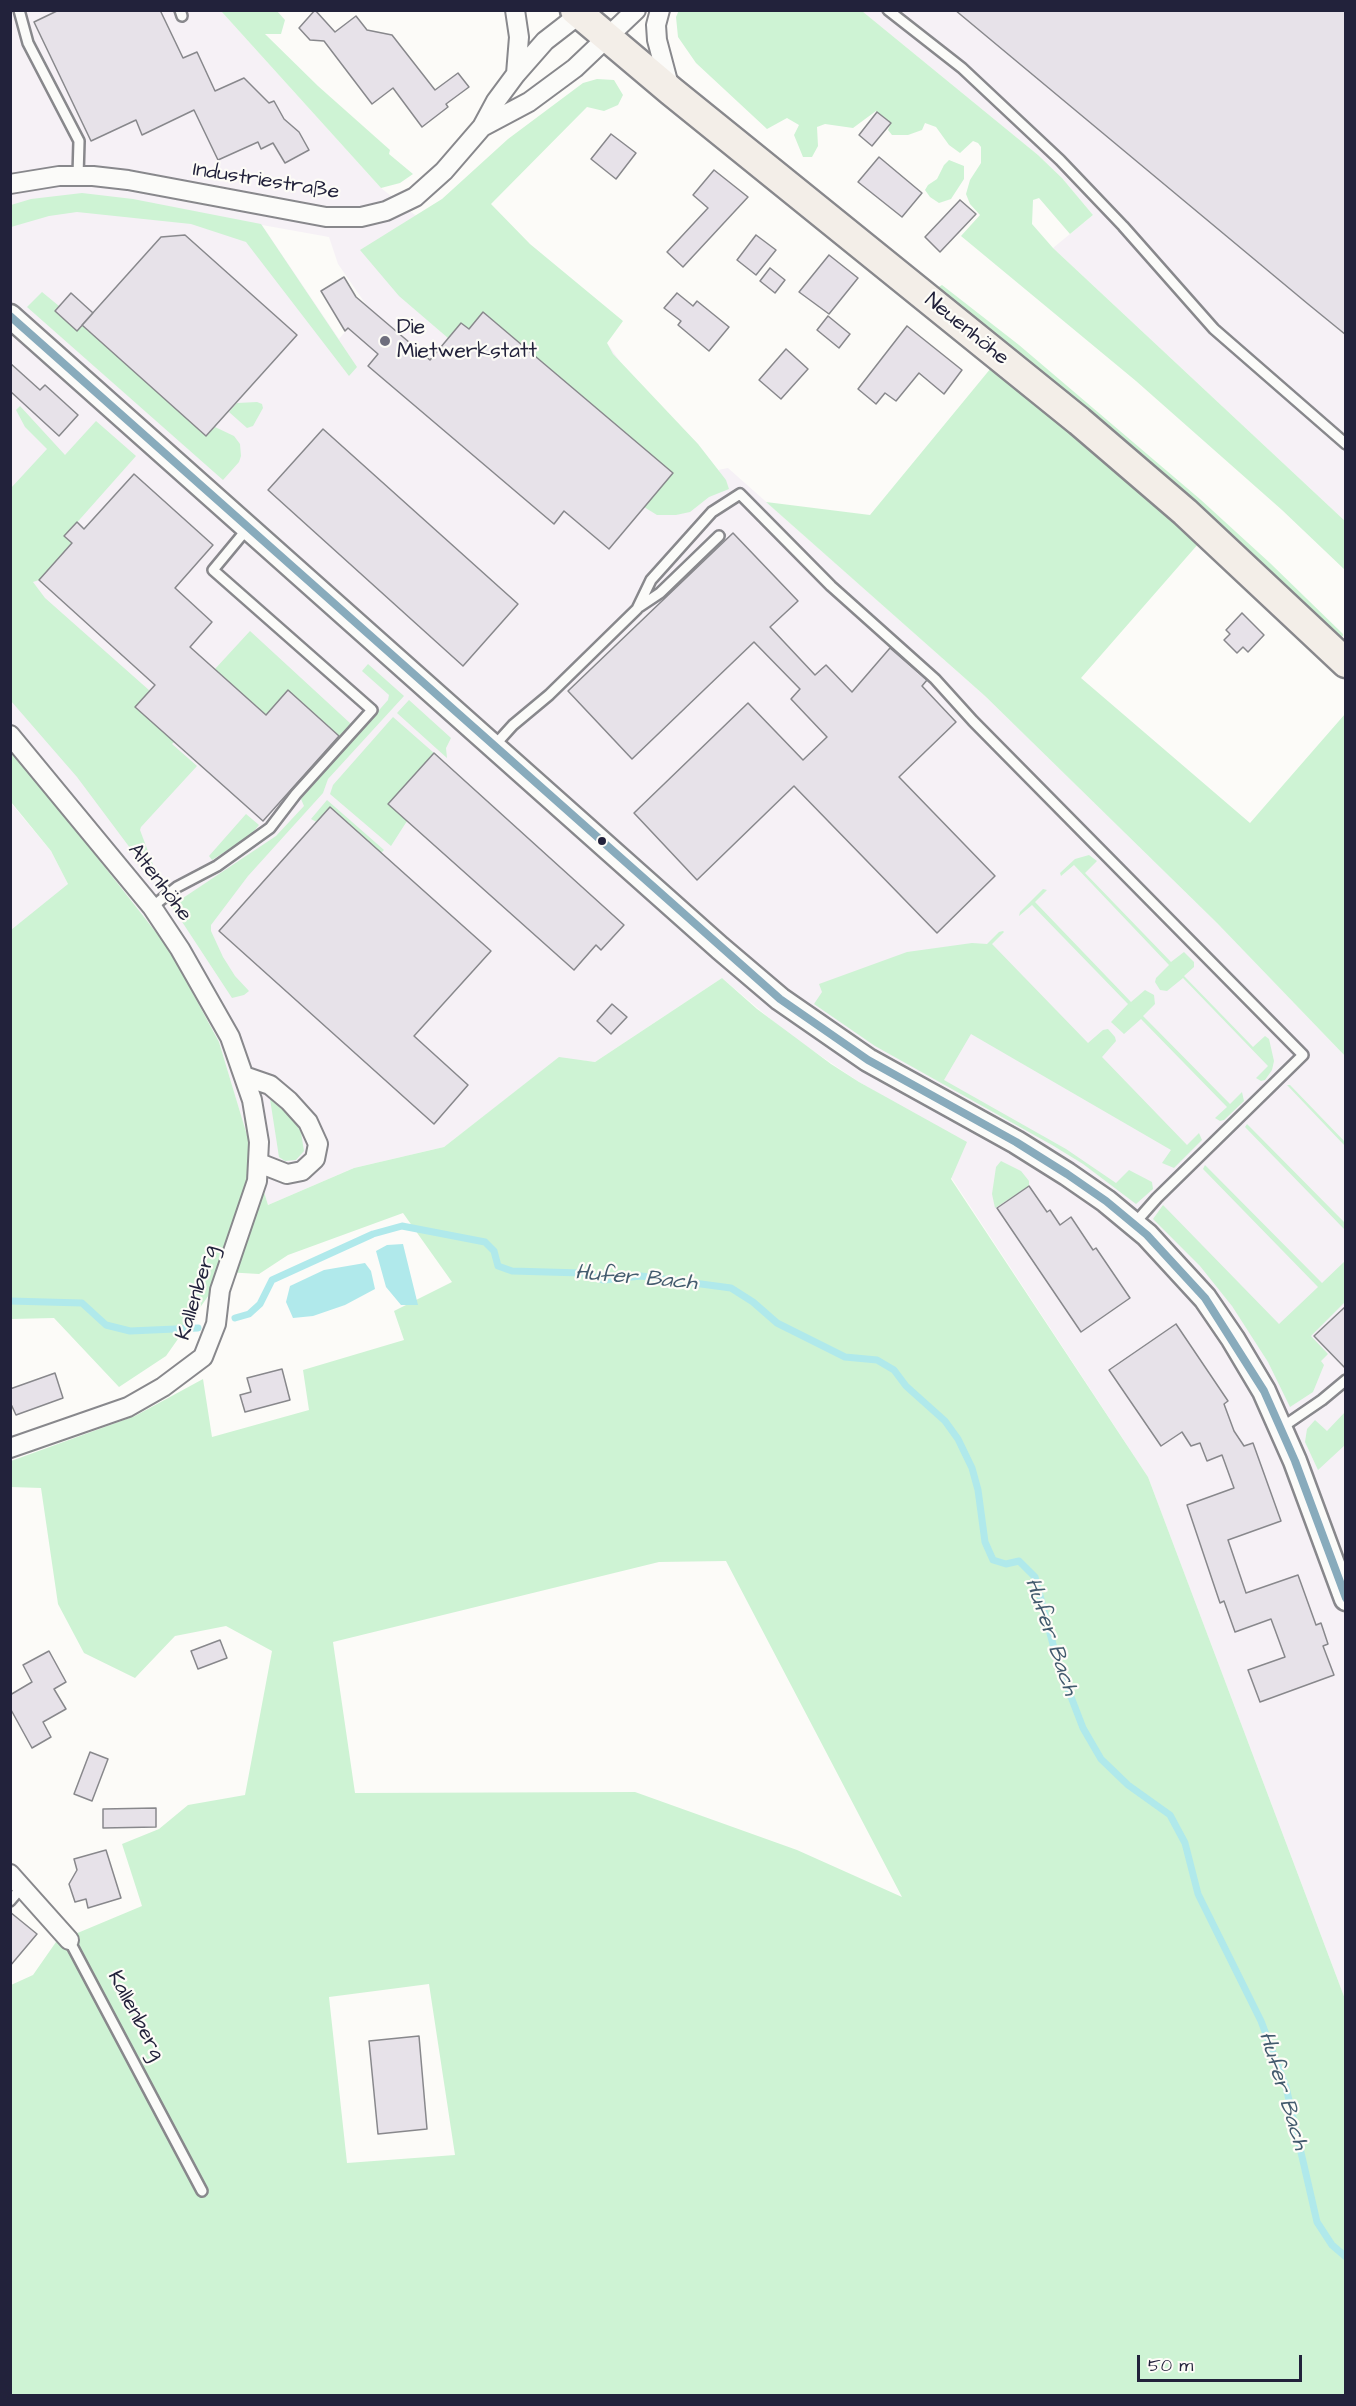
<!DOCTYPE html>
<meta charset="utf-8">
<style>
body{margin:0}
#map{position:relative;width:1356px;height:2406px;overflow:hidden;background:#fcfbf8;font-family:"Architects Daughter",sans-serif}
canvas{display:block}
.frame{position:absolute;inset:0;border:12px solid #22223b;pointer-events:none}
.scale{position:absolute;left:1137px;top:2355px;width:165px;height:27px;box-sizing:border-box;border:3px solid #22223b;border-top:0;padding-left:8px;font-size:18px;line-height:21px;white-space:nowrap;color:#22223b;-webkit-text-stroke:4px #fdfcf7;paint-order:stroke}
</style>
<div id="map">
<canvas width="1356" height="2406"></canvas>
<div class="frame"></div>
<div class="scale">50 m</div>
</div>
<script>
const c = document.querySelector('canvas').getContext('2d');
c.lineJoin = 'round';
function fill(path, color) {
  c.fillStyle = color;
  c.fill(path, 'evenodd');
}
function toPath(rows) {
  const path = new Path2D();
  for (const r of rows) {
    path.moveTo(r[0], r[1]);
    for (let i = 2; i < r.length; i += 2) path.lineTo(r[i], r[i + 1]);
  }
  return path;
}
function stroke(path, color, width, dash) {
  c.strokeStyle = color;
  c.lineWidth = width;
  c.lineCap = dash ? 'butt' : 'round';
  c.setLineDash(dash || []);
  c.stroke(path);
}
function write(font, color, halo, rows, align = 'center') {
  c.font = font + ' "Architects Daughter",sans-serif';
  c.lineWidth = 4.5;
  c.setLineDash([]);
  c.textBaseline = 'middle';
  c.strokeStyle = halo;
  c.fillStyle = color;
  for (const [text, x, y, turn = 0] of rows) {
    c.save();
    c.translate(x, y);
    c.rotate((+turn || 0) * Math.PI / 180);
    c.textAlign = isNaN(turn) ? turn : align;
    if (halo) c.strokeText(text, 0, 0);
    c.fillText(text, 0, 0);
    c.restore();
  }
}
fill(toPath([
 [11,11,221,11,381,188,597,359,607,343,626,370,698,444,718,470,728,468,985,696,1217,923,1345,1056,1345,1999,1148,1477,907,1110,859,1082,787,1033,722,978,595,1062,559,1058,444,1147,354,1168,268,1205,219,1042,169,949,11,747],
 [262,225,329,237,338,264,367,306,339,339],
 [862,11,1345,11,1345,521,1053,248,1093,215,1062,178,1038,155],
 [10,802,51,851,68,884,10,983]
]), '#f6f1f6');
fill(toPath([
 [679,10,862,11,1038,155,1062,178,1093,215,1070,234,1039,198,1033,200,1032,224,1053,248,1345,521,1345,570,1282,510,1136,381,961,236,980,215,970,204,966,194,970,180,981,163,981,147,978,143,973,141,960,153,949,145,936,127,925,123,922,130,908,135,892,135,888,130,891,123,876,111,853,128,825,124,817,127,818,146,812,157,803,157,794,135,799,125,787,118,767,129,696,63,678,37,676,17],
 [221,11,277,11,285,20,281,34,265,34,318,86,390,150,389,154,413,174,400,183,381,188],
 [597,79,614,80,623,95,618,105,604,111,587,107,491,204,530,244,623,321,607,343,613,354,698,444,726,480,729,489,709,497,690,512,676,515,657,515,644,507,673,473,483,312,469,329,461,323,448,338,399,296,360,250,442,199,508,139,583,83],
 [949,160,964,166,964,179,951,199,939,203,930,197,925,190,928,185,937,179,944,165],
 [82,193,133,199,261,224,357,367,349,376,246,242,191,224,77,212,49,216,11,227,11,205,31,199],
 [942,285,1019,345,1201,500,1270,563,1343,634,1343,636,1340,638,1193,502,937,288],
 [42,292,59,306,55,311,77,331,82,325,206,436,215,427,234,436,240,444,241,456,239,462,223,480,27,307],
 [991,368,1100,456,1199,543,1081,678,1250,823,1345,714,1345,1056,1217,923,985,696,766,502,870,515],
 [257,402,262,404,263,408,253,426,247,428,229,412,237,403],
 [20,406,65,455,96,421,136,456,65,536,72,543,39,580,33,582,45,598,150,691,174,742,172,744,197,766,141,827,140,830,158,878,154,880,77,777,11,701,11,488,47,449,25,427,16,410],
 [250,631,351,724,339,736,288,690,266,715,215,669],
 [368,664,404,696,328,779,323,793,248,876,211,925,211,931,223,957,235,976,249,991,244,995,232,998,173,908,183,898,276,836,304,806,301,799,388,700,389,695,362,671],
 [409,700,451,738,446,748,447,758,397,713],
 [393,717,434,753,389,804,407,821,391,846,330,794,333,785],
 [11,747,169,949,219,1042,268,1205,354,1168,444,1147,559,1057,595,1062,722,978,757,1009,831,1064,859,1082,967,1142,951,1179,1148,1477,1345,1999,1345,2395,11,2395,11,1985,33,1975,56,1942,142,1906,122,1844,159,1829,188,1805,245,1795,272,1651,226,1626,175,1636,135,1678,84,1653,58,1604,41,1488,11,1487,11,1461,135,1416,203,1379,212,1437,309,1410,303,1370,404,1340,394,1311,452,1282,403,1213,288,1255,259,1274,225,1272,166,1356,119,1387,54,1318,11,1319,11,930,68,884,51,851,11,802],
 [726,1561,902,1897,797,1850,635,1792,355,1793,333,1642,659,1562],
 [429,1984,455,2155,347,2163,329,1997],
 [327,800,384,850,378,856,311,819],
 [246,814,259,825,250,836,212,860,209,856],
 [1089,855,1097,861,1085,873,1171,962,1184,952,1194,962,1194,967,1184,976,1253,1047,1265,1036,1269,1039,1274,1061,1272,1070,1265,1080,1261,1081,1256,1078,1268,1066,1183,978,1167,991,1160,990,1155,982,1156,978,1169,965,1074,865,1061,876,1060,873,1075,859],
 [1043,889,1047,890,1035,902,1131,1002,1145,990,1154,995,1155,1004,1143,1016,1230,1104,1242,1092,1244,1101,1224,1120,1220,1121,1215,1118,1227,1107,1141,1019,1124,1034,1111,1022,1128,1004,1032,905,1019,916,1020,912],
 [1003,931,1004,932,992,944,1088,1043,1103,1030,1108,1029,1115,1037,1116,1041,1102,1057,1187,1145,1199,1133,1202,1140,1174,1168,1162,1163,1171,1150,971,1034,944,1080,1066,1149,1116,1183,1129,1170,1152,1182,1153,1189,1136,1204,1083,1164,1052,1145,875,1046,814,1004,822,992,819,984,907,952,972,943,987,944,999,932],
 [1287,1085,1290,1085,1345,1142,1345,1146],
 [270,1099,291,1117,301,1132,304,1151,296,1160,285,1161,279,1157],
 [1247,1124,1345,1223,1345,1230,1245,1127],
 [1001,1161,1021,1171,1029,1181,1029,1186,995,1208,992,1194,996,1167],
 [1205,1165,1322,1283,1345,1261,1345,1302,1311,1336,1328,1354,1321,1361,1324,1365,1313,1392,1290,1407,1268,1362,1232,1306,1200,1266,1153,1219,1163,1205,1279,1324,1318,1287,1203,1169],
 [1345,1412,1345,1445,1318,1470,1305,1442,1307,1429,1315,1420,1327,1431]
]), '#cef3d4');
fill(toPath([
 [403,1244,418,1305,401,1305,386,1287,376,1251,387,1245],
 [365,1263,371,1271,375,1289,345,1305,313,1316,293,1318,286,1302,290,1286,324,1270]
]), '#b0e9eb');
stroke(toPath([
 [10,1301,82,1303,106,1325,130,1331,198,1328],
 [235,1318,249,1314,260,1304,272,1280,373,1234,402,1226,485,1242,494,1251,498,1266,512,1271,582,1273,603,1280,641,1276,731,1288,753,1302,777,1323,845,1357,877,1360,894,1370,906,1386,945,1421,958,1439,972,1468,978,1490,985,1542,993,1560,1006,1564,1019,1561,1035,1577,1058,1663,1083,1728,1101,1759,1128,1785,1170,1815,1185,1843,1198,1894,1261,2021,1286,2087,1317,2222,1332,2245,1346,2257]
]), '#b0e9eb', 7);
const building = toPath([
 [59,10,160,10,183,58,197,52,215,91,244,78,269,103,274,101,284,119,299,132,309,150,285,163,273,143,261,149,258,142,218,160,194,110,142,135,136,120,91,141,34,22,59,10],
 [315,10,335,32,356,16,367,30,392,35,435,90,458,73,469,87,446,104,448,107,422,127,393,88,372,104,324,41,310,40,299,28,315,10],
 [955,10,1346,10,1346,335,1308,304,955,10],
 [877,112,891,123,872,146,859,135,877,112],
 [611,134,636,153,616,179,591,159,611,134],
 [879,157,922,193,902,217,858,182,879,157],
 [714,170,748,197,683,267,667,252,708,208,693,195,714,170],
 [960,200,976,214,940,252,925,237,960,200],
 [185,235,297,335,206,436,82,325,161,237,185,235],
 [756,235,776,250,756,275,737,260,756,235],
 [829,255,858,278,829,314,799,292,829,255],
 [770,268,785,280,775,293,760,281,770,268],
 [344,277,356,297,430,360,461,323,469,329,483,312,673,473,609,549,564,511,554,524,368,366,378,354,348,328,345,331,321,291,344,277],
 [71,293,93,313,77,331,55,311,71,293],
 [677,293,693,306,697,301,729,327,709,351,678,325,681,321,664,308,677,293],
 [828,316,850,334,839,348,817,330,828,316],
 [907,326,962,370,944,394,919,373,896,401,885,393,876,404,858,389,907,326],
 [786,349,808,369,781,399,759,380,786,349],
 [10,363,40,390,45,385,78,415,59,436,10,391,10,363],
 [323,429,518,604,463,666,268,490,323,429],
 [134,474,213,545,175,588,212,622,190,647,266,715,288,690,339,736,263,821,135,707,155,685,39,580,72,543,64,536,77,522,84,529,134,474],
 [733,533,798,601,770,627,815,675,826,665,852,692,890,648,927,680,922,686,956,722,899,777,995,876,937,933,794,786,697,880,634,813,748,703,803,760,827,737,791,699,800,689,754,642,632,759,568,691,733,533],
 [1242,613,1264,635,1248,652,1243,647,1237,653,1224,640,1230,634,1226,630,1242,613],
 [434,753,624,925,601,950,596,945,574,970,388,804,434,753],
 [330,807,491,951,414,1036,468,1085,434,1124,219,931,330,807],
 [612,1004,627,1017,611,1034,597,1021,612,1004],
 [1029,1186,1047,1212,1050,1210,1060,1225,1071,1217,1093,1250,1096,1248,1130,1298,1081,1332,997,1208,1029,1186],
 [1346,1306,1346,1369,1314,1336,1346,1306],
 [1176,1324,1228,1401,1224,1404,1234,1431,1244,1446,1253,1443,1281,1521,1228,1540,1246,1593,1298,1575,1316,1625,1321,1623,1328,1644,1323,1646,1334,1675,1260,1702,1248,1670,1285,1657,1271,1619,1235,1632,1224,1601,1220,1603,1187,1505,1234,1488,1222,1455,1207,1461,1200,1443,1191,1446,1182,1432,1161,1446,1109,1370,1176,1324],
 [282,1369,290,1400,245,1412,240,1395,251,1392,247,1378,282,1369],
 [55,1373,63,1398,16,1415,10,1402,10,1389,55,1373],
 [220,1640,227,1658,198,1669,191,1651,220,1640],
 [49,1651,66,1682,54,1689,66,1709,43,1722,51,1737,32,1748,10,1708,10,1695,32,1682,23,1665,49,1651],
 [90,1752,108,1759,92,1801,74,1794,90,1752],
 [156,1808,156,1827,103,1828,103,1809,156,1808],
 [106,1850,121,1898,88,1908,86,1899,75,1902,69,1884,77,1870,74,1859,106,1850],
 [10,1912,37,1934,10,1966,10,1912],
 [419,2036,427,2129,378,2134,369,2041,419,2036]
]);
fill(building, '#e7e2e9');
stroke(building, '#88888c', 1.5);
const service = toPath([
 [19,10,28,43,79,141,78,176],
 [180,10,182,16],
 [888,10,962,68,1060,160,1123,226,1214,329,1346,444],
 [639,607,660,593,719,536],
 [494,746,513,725,549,695,637,609,651,580,712,512,740,494,831,586,935,679,973,721,1303,1055,1157,1198,1134,1224],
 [152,907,177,887,217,866,270,828,296,794,372,710,213,570,247,529],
 [1281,1428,1322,1400,1346,1380],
 [10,1901,22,1887],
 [69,1940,202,2191]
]);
const minor = toPath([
 [515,10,519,37,516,74],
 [660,10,656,25,657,40,670,89],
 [482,127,529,102,575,68,636,10],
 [10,184,59,176,93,176,128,180,326,217,361,217,386,211,415,197,444,171,482,127,496,101,516,74,545,41,585,10],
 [10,735,152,907,180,949,230,1037,252,1100,259,1142,257,1181,220,1290,216,1324,203,1357,163,1387,128,1407,10,1448],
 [244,1076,270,1085,289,1101,308,1122,318,1144,315,1159,302,1171,287,1174,259,1163],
 [10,1874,69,1940]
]);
const tertiary = toPath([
 [10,316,720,948,780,999,868,1060,1016,1142,1067,1174,1106,1201,1147,1235,1205,1298,1233,1339,1264,1391,1295,1461,1346,1599]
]);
const primary = toPath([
 [575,10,671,91,1079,421,1185,512,1346,663]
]);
stroke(service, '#88888c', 14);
stroke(minor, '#88888c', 22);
stroke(tertiary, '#88888c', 27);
stroke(primary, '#88888c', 33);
stroke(service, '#fbfbf9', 9);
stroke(minor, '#fbfbf9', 18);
stroke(tertiary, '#fbfbf9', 22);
stroke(primary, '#f3eee8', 28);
stroke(toPath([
 [10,316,780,999,868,1060,1016,1142,1067,1174,1106,1201,1147,1235,1205,1298,1264,1391,1295,1461,1346,1598]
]), '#88abbc', 8);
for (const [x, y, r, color] of [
 [385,341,6,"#6e6e7d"],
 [602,841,5,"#22223b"]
]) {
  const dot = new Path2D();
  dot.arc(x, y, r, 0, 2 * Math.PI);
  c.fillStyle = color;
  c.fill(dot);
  stroke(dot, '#fdfcf7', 2);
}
write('21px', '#22223b', '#fdfcf7', [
 ["Industriestraße",266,182,9],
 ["Neuenhöhe",966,330,39],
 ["Altenhöhe",159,883,53],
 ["Kallenberg",198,1293,-73],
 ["Kallenberg",135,2016,62]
]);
write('21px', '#22223b', '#fdfcf7', [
 ["Die",397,329],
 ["Mietwerkstatt",397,353]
], 'left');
write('italic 22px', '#435b6e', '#fdfcf7', [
 ["Hufer Bach",636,1279,5],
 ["Hufer Bach",1050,1637,71],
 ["Hufer Bach",1282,2091,73]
]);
</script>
